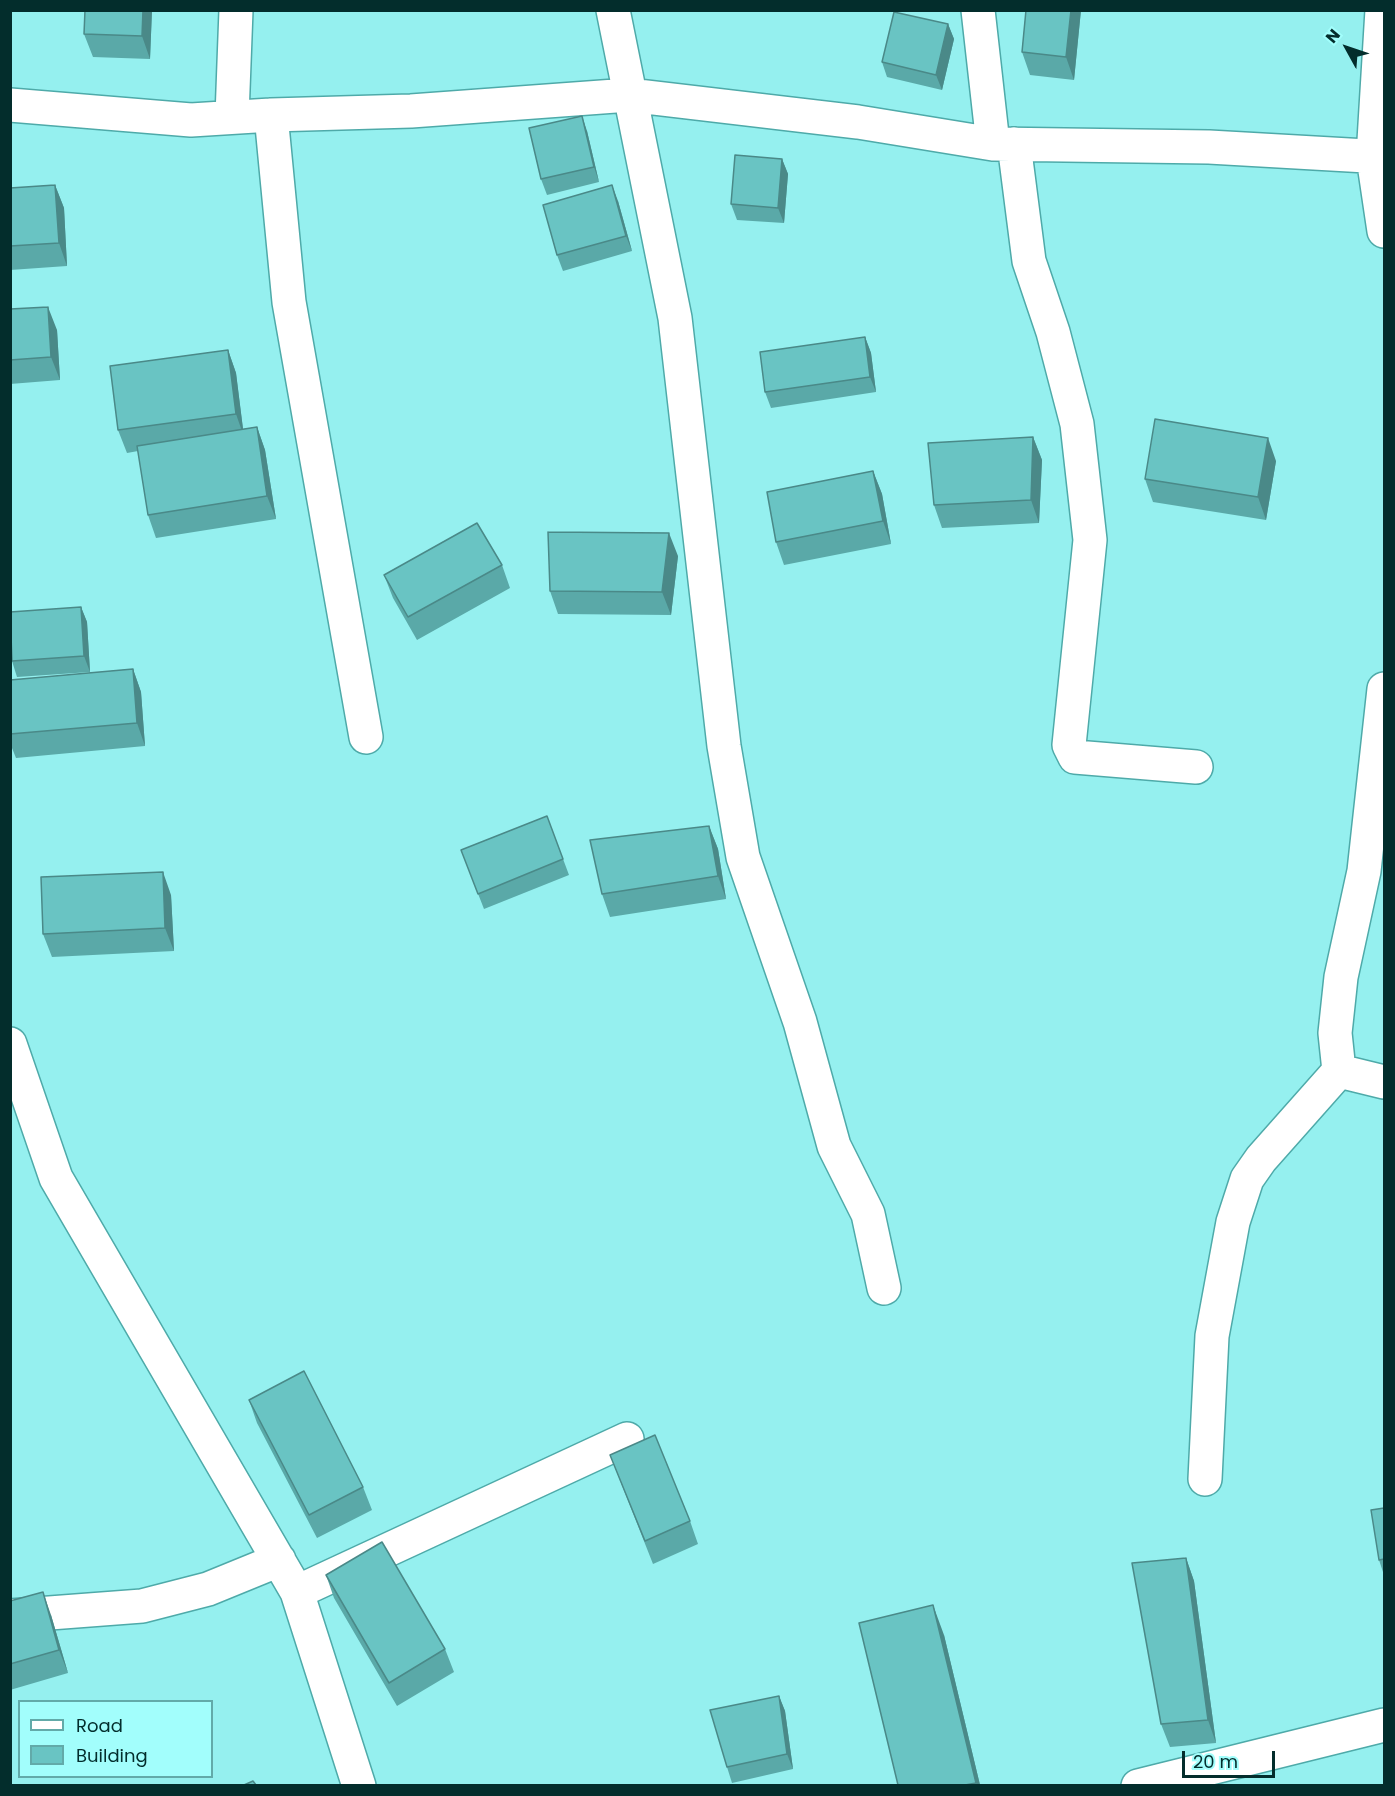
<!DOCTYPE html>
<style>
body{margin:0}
#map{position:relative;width:1395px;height:1796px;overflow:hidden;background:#95f0ef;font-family:Poppins,sans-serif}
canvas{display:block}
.frame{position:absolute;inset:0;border:12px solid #032d2c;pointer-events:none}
.legend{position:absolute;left:18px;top:1700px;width:195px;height:78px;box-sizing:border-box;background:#a2fefc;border:2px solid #62aaa9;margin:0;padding:8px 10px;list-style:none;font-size:18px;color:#032d2c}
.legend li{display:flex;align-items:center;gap:12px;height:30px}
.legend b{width:30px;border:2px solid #62aaa9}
.north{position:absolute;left:1317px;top:18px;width:60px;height:60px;-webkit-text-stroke:4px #a2fefc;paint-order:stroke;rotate:310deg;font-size:16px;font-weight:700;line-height:24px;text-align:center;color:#032d2c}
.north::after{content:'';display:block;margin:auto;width:21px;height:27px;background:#032d2c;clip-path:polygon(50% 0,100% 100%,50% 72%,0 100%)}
.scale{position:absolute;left:1182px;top:1751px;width:93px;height:27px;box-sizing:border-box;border:3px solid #032d2c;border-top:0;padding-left:8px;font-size:18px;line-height:21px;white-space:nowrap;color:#032d2c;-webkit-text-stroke:4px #a2fefc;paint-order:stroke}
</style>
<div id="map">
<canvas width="1395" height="1796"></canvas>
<div class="frame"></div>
<ul class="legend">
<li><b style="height:8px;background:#fff"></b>Road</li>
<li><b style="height:16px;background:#69c4c3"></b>Building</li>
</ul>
<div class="north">N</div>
<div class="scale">20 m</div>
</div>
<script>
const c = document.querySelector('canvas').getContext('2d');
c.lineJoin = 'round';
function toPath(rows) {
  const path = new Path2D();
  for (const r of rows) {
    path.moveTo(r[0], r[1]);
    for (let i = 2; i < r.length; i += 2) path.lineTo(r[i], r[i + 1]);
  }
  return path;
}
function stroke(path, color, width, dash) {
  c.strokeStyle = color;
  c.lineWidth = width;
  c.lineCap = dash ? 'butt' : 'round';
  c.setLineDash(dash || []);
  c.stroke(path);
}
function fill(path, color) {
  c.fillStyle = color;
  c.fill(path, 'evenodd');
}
const minor = toPath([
 [613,10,675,318,724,746,743,857,800,1022,834,1146,868,1214,884,1288],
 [978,10,993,144],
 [1382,10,1373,157,1384,231],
 [10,105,191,120,271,115,411,111,629,95,858,122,993,144,1209,147,1384,157],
 [271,115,289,302,366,737],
 [232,116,236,10],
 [1014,144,1029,261,1053,332,1077,424,1090,540,1069,745,1075,757,1196,767],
 [1384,689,1364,871,1341,977,1335,1033,1339,1071,1384,1082],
 [10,1044,56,1178,297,1592,359,1786],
 [1205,1479,1212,1336,1233,1222,1247,1179,1261,1159,1339,1071],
 [297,1592,627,1439],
 [10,1616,142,1606,208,1589,279,1560],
 [1138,1786,1384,1725]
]);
stroke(minor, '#4eaaa9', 36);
stroke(minor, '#fff', 33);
fill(toPath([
 [85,10,152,10,150,59,93,57,84,34],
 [1026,10,1081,10,1074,80,1030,75,1022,52],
 [948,24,954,39,942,90,887,77,882,62],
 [587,131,599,182,547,195,541,179],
 [782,159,788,174,784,223,737,220,731,204],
 [55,185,64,208,67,266,10,270,10,188],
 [618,201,632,251,563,271,557,255],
 [10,309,57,330,60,380,10,384],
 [865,337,871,353,876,392,771,408,765,392],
 [228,350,236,373,243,429,257,427,265,450,276,519,156,538,148,515,138,451,127,453,118,430],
 [1033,437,1042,460,1039,523,942,528,934,505],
 [1276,461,1266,520,1153,502,1145,479],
 [873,471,882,494,891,544,784,565,776,542],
 [678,556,671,615,558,614,550,591],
 [502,565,510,588,417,640,393,598,384,575],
 [81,607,87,622,90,672,17,677,12,661],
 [133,669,141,692,145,746,16,758,10,743,10,680],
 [547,816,569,875,484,909,461,850],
 [709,826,718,849,726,899,610,917,602,894],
 [171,895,174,951,52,957,43,934],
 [249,1400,363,1487,372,1510,317,1538,257,1423],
 [610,1455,690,1521,698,1544,653,1564],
 [1384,1508,1384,1575,1379,1560],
 [1186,1558,1194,1581,1216,1743,1170,1747,1161,1724],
 [326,1575,445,1649,454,1672,397,1706,334,1598],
 [10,1601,51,1615,68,1673,10,1690],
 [944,1635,980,1785,898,1785],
 [779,1696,785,1711,793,1769,732,1783,727,1767]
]), '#5aa9a8');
fill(toPath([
 [143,10,152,10,150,59,142,36],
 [1071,10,1081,10,1074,80,1066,57],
 [948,24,954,39,942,90,936,75],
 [582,116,587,131,599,182,594,167],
 [782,159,788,174,784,223,778,208],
 [55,185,64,208,67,266,59,243],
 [612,185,618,201,632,251,626,236],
 [48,307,57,330,60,380,51,357],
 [865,337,871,353,876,392,870,377],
 [228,350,236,373,244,437,236,414],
 [257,427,265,450,276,519,267,496],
 [1033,437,1042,460,1039,523,1031,500],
 [1268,438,1276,461,1266,520,1258,497],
 [873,471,882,494,891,544,883,521],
 [669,533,678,556,671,615,662,592],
 [81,607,87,622,90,672,84,656],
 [133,669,141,692,145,746,137,723],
 [709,826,718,849,726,899,718,876],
 [163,872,171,895,174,951,165,928],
 [1186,1558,1194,1581,1216,1743,1208,1720],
 [43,1592,51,1615,68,1673,59,1650],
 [933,1605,944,1635,980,1785,977,1785,976,1783],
 [779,1696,785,1711,793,1769,787,1754]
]), '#4a8988');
const building = toPath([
 [85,10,143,10,142,36,84,34,85,10],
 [1026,10,1071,10,1066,57,1022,52,1026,10],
 [894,12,948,24,936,75,882,62,894,12],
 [582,116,594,167,541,179,529,128,582,116],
 [735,155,782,159,778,208,731,204,735,155],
 [55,185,59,243,10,246,10,188,55,185],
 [612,185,626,236,557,255,543,205,612,185],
 [48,307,51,357,10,360,10,309,48,307],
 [865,337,870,377,765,392,760,352,865,337],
 [228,350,236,414,118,430,110,366,228,350],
 [1155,419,1268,438,1258,497,1145,479,1155,419],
 [257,427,267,496,148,515,137,446,257,427],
 [1033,437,1031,500,934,505,928,443,1033,437],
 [873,471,883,521,776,542,767,492,873,471],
 [477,523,502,565,408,617,384,575,477,523],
 [548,532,669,533,662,592,550,591,548,532],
 [81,607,84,656,12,661,10,612,81,607],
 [133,669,137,723,10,734,10,680,133,669],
 [547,816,563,859,478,894,461,850,547,816],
 [709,826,718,876,602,894,590,840,709,826],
 [163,872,165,928,43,934,41,877,163,872],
 [304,1371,363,1487,309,1515,249,1400,304,1371],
 [655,1435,690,1521,645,1541,610,1455,655,1435],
 [1384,1508,1384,1559,1379,1560,1371,1510,1384,1508],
 [382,1542,445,1649,389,1683,326,1575,382,1542],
 [1186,1558,1208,1720,1161,1724,1132,1563,1186,1558],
 [43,1592,59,1650,10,1664,10,1601,43,1592],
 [933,1605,976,1783,965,1785,898,1785,859,1623,933,1605],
 [779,1696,787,1754,727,1767,710,1710,779,1696],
 [253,1781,256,1785,244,1785,253,1781]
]);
fill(building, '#69c4c3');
stroke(building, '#4a8988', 1.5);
</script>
